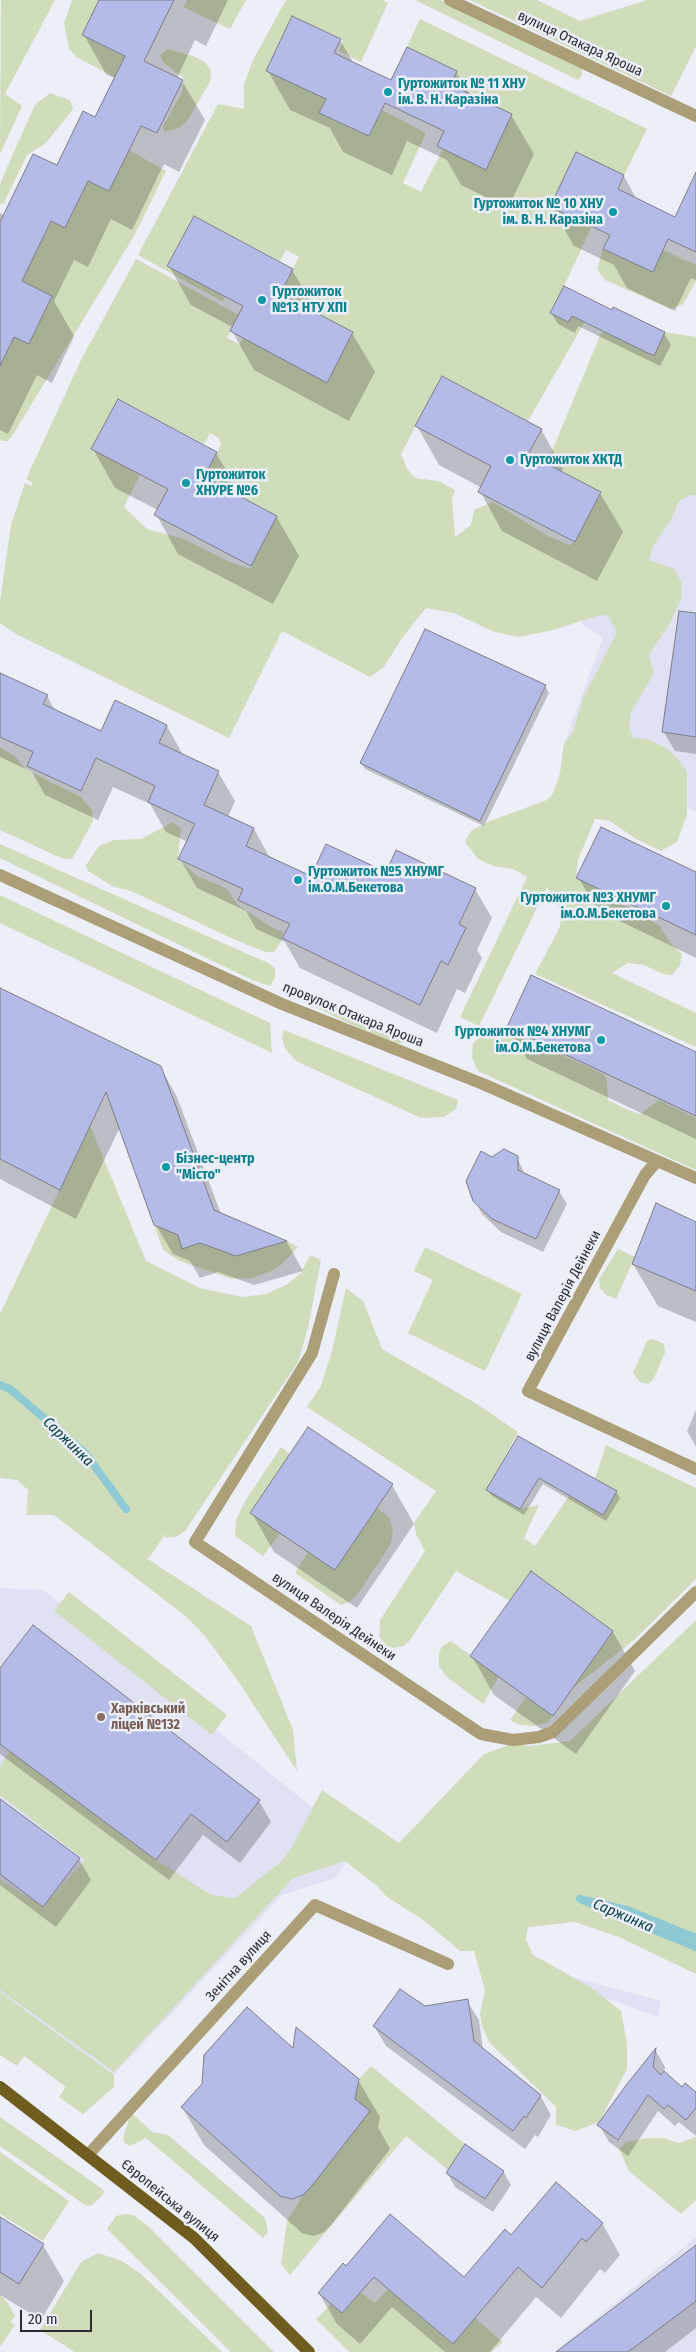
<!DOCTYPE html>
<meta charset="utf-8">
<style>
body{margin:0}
#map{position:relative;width:696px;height:2352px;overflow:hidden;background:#eceef8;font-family:"Fira Sans Condensed",sans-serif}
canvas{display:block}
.scale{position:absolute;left:20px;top:2310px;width:72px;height:22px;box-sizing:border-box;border:2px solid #2a2b2f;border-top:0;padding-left:6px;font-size:15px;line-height:18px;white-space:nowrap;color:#2a2b2f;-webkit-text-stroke:4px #eceef8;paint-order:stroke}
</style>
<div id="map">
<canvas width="696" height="2352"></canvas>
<div class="scale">20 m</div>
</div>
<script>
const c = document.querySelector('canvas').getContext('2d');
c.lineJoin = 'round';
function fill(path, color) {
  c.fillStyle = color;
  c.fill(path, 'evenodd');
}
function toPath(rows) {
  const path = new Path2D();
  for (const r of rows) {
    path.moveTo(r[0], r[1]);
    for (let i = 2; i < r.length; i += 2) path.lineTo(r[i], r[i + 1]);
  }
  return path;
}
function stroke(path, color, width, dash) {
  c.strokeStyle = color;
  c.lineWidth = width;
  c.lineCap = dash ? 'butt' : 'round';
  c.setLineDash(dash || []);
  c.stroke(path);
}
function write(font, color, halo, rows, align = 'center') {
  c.font = font + ' "Fira Sans Condensed",sans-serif';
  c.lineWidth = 5;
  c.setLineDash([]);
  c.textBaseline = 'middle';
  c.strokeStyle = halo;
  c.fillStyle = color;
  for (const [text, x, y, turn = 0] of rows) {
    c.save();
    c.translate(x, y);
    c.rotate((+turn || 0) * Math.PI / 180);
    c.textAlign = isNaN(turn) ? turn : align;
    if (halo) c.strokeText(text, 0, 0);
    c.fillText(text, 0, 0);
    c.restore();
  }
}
fill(toPath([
 [682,458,696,468,696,812,564,744,603,638,581,623],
 [0,1588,43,1590,359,1845,335,1878,282,1895,114,2075,0,1992],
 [561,1974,661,2001,658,2017,611,2000,561,1987],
 [696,2237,696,2352,554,2352]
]), '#dfe2f3');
fill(toPath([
 [1,0,55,0,5,94,22,106,0,154],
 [72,0,99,0,82,35,125,56,114,77,76,57,69,48,64,23],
 [187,0,246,0,230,29,183,7],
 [286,0,383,0,388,3,361,62,339,51,343,40,292,16,326,99,319,113,363,134,370,134,382,110,426,133,403,183,421,192,443,149,486,169,512,114,451,85,457,71,407,47,420,19,647,129,624,175,578,154,592,226,564,286,596,302,528,421,442,376,401,454,407,469,415,478,439,481,455,490,452,498,455,537,471,525,474,510,493,502,548,536,569,545,575,542,601,492,547,463,602,331,654,355,665,332,696,337,696,495,690,495,678,502,673,516,653,546,649,560,673,568,681,581,682,597,670,623,649,655,654,673,631,712,629,727,633,738,647,739,666,748,677,758,687,772,687,815,677,842,661,851,636,839,610,821,595,819,578,860,576,877,660,926,671,944,682,954,680,965,672,975,663,974,644,965,628,963,612,973,696,1013,696,1047,535,974,560,927,561,915,557,901,547,887,479,1026,460,1017,527,877,513,869,493,866,478,859,465,842,471,831,490,821,547,800,553,794,560,773,564,744,573,732,583,698,617,632,608,616,600,615,553,630,519,637,492,631,454,613,426,608,402,638,384,667,370,677,282,631,229,738,16,634,0,623,0,601,11,525,25,483,31,486,33,483,26,479,50,427,82,358,136,259,239,315,227,338,239,344,243,338,328,380,351,335,351,331,299,304,275,303,299,257,286,250,280,261,194,216,167,266,225,297,223,302,138,255,218,104,244,109,244,85,253,60],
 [118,399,204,444,210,433,219,438,221,445,199,486,218,496,223,487,277,516,250,569,230,562,184,539,147,529,124,507,140,475,91,449],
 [415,0,441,0,582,68,582,75,578,80],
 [470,0,537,0,580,21,647,0,696,0,696,46,671,96],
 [167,49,193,56,205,62,211,71,210,81,188,120,179,128,164,132,163,126,182,92,184,78,164,63,160,55],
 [50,93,70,100,73,109,46,143,27,155,4,203,0,204,0,185,5,172,35,105],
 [129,150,166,171,134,236,14,433,8,441,3,441,0,439,0,366,14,337,29,344,52,296,22,281,51,221,65,228,88,181,109,191],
 [603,249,653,272,663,250,696,265,696,281,683,304,671,309,605,280,597,269],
 [0,747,16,757,25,769,81,797,92,810,93,821,72,859,61,858,0,830],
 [173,822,181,828,178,859,187,867,197,876,226,888,238,905,270,926,283,932,281,942,274,952,266,952,240,942,131,891,114,887,88,871,86,865,99,846,114,840,141,839],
 [0,844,268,963,275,968,275,978,270,986,252,980,0,858],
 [0,895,270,1023,272,1053,0,923],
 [321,1000,409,1042,392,1044,317,1008],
 [284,1030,458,1100,456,1109,444,1117,421,1118,296,1061,285,1048,282,1038],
 [506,1033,541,1045,603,1074,607,1079,608,1100,626,1109,640,1114,659,1100,696,1118,696,1170,478,1071,472,1058,473,1043,479,1038],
 [90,1126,146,1261,200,1288,242,1297,266,1294,288,1284,301,1273,310,1255,321,1260,308,1328,298,1362,185,1531,176,1537,165,1538,166,1533,149,1558,146,1558,251,1626,293,1730,297,1771,238,1681,205,1636,183,1614,54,1515,27,1515,32,1494,26,1515,28,1490,17,1480,0,1478,0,1314],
 [154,1225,178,1235,182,1249,200,1243,232,1255,241,1255,287,1241,298,1247,281,1265,269,1272,252,1278,232,1279,180,1261,163,1250],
 [425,1247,522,1294,485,1371,408,1333,433,1280,414,1271],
 [618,1249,635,1257,616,1299,606,1295,600,1288,599,1279],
 [346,1288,363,1301,382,1349,477,1404,518,1432,487,1490,520,1509,539,1505,524,1538,535,1546,569,1496,580,1502,595,1478,606,1445,696,1488,696,1579,634,1640,572,1689,613,1631,531,1571,510,1601,456,1571,410,1640,404,1646,394,1648,387,1646,379,1637,380,1620,425,1551,416,1534,414,1523,436,1491,307,1407,321,1386,332,1351],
 [653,1339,664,1344,665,1353,653,1380,648,1384,640,1382,633,1373,647,1341],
 [281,1447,290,1454,250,1513,280,1533,263,1556,235,1536,236,1520,245,1501],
 [377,1508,389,1517,393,1529,391,1544,357,1595,349,1602,341,1605,295,1573,308,1552,335,1570],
 [69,1592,227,1715,212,1735,54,1611],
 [696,1620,696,1974,619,1937,575,1922,528,1927,526,1940,533,1955,592,1988,621,2011,627,2044,627,2069,599,2122,576,2131,556,2125,556,2107,489,2042,482,2026,480,2014,485,1990,474,1951,460,1951,422,1919,387,1897,377,1886,345,1861,293,1878,114,2072,0,1990,0,1880,43,1906,85,1860,0,1795,0,1766,10,1751,156,1860,211,1895,235,1898,281,1862,292,1847,322,1790,399,1843,484,1754,512,1744,529,1746,570,1741],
 [451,1641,499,1676,483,1704,447,1677,439,1666,439,1653,442,1646],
 [526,1697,553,1716,548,1722,534,1726,520,1725,510,1720],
 [0,1992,114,2075,114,2087,83,2114,59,2097,66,2087,24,2056,17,2066,0,2055],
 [371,2066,465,2144,448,2170,406,2136,290,2275,281,2264,287,2221,303,2195,369,2111,355,2099,359,2079],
 [131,2113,153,2132,168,2135,265,2218,268,2232,263,2238,146,2138,130,2146,125,2143,123,2138],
 [0,2117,101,2188,104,2191,102,2196,91,2206,85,2205,0,2146],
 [696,2137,696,2200,681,2214,629,2171,619,2149,626,2142,648,2138,664,2138,678,2143],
 [0,2152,69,2201,43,2241,0,2214],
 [125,2214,133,2215,148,2226,274,2352,231,2352,107,2229,116,2216],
 [98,2253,122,2261,140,2273,222,2352,75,2352,40,2330,81,2262],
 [388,2289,452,2344,475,2318,503,2342,491,2352,349,2352,316,2319,331,2304,342,2313,360,2292,375,2303],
 [0,2295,8,2303,15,2316,10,2322,15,2325,0,2347]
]), '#cfddbb');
fill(toPath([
 [101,0,228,0,206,46,195,40,177,78,182,81,205,120,179,172,164,164,132,230,111,219,88,267,74,260,54,301,74,336,52,383,37,375,8,434,0,430,0,213,5,215,57,167,96,119,116,79,106,74,84,35],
 [340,40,354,64,392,82,456,72,470,95,511,115,534,154,508,208,461,185,447,160,407,141,392,175,343,152,330,128,290,110,268,71],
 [576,154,624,176,637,200,676,218,696,187,696,280,691,278,675,311,627,288,614,265,574,246,552,207],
 [169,266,292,270,315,309,313,312,352,333,375,372,349,421,254,370,232,331,234,328,191,305],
 [613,312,664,333,671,345,660,366,578,326,575,333,558,324,551,313],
 [417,426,541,429,563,469,561,472,600,493,623,532,597,581,502,531,480,491,482,488,439,465],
 [93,449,216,453,239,492,237,496,276,516,299,556,273,604,178,554,156,514,158,510,115,488],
 [696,614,696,754,675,751,663,731],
 [0,674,47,696,56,712,101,733,167,726,183,755,218,772,235,801,228,817,254,829,270,858,311,878,387,874,475,889,492,918,477,950,482,958,465,993,457,989,437,1033,300,968,285,942,256,929,246,911,197,888,180,859,188,842,166,832,150,804,113,787,98,820,45,795,32,772,0,757],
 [545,686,549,693,484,826,365,769,361,763],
 [696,874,696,958,597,910,578,877],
 [0,995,160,1067,177,1097,221,1214,287,1242,303,1271,254,1285,218,1272,200,1278,190,1261,173,1254,156,1225,120,1127,76,1219,0,1179],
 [508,1027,696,1054,696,1139,527,1059],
 [517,1157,525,1175,559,1191,567,1204,543,1252,501,1232,482,1214,474,1200,492,1158],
 [696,1223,696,1322,658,1306,633,1264],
 [696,1410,696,1447,687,1431],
 [519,1438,616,1492,620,1498,606,1521,543,1484,524,1515,492,1496,488,1490],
 [392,1485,414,1524,357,1608,274,1552,252,1513],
 [613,1632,635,1671,576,1754,494,1695,472,1656],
 [0,1672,259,1801,271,1822,240,1863,203,1835,169,1880,0,1754],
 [0,1800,79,1859,91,1880,56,1927,0,1885],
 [467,2001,479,2020,483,2050,540,2095,551,2115,538,2137,535,2135,525,2149,386,2046,374,2026,425,2008],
 [294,2051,358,2080,380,2117,378,2127,390,2149,332,2224,324,2232,314,2236,302,2233,204,2145,182,2107],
 [656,2051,665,2067,664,2073,682,2089,696,2094,696,2136,679,2122,675,2126,658,2111,628,2156,609,2142,599,2125,628,2084],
 [503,2171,511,2185,493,2212,455,2187,447,2173],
 [0,2218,43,2245,64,2281,41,2320,0,2295],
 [602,2223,620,2255,605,2273,600,2269,561,2318,536,2297,490,2352,445,2352,392,2307,360,2344,337,2324,319,2293,346,2268,464,2279,511,2237],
 [696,2247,696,2328,665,2352,558,2352]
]), '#0003');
stroke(toPath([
 [0,1385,10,1389,85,1453,126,1509],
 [696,1938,627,1910,580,1899,696,1947]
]), '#8fcad4', 8);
const building = toPath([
 [99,0,174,0,144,61,183,80,157,133,141,126,109,191,88,181,65,228,51,221,22,281,52,296,29,344,14,337,0,366,0,222,33,154,57,165,83,111,95,117,125,56,82,35,99,0],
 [292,16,341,39,334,53,391,80,407,47,457,71,451,85,512,114,486,170,437,146,444,131,385,103,369,136,319,113,326,99,266,71,292,16],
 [576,152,624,175,618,189,675,217,696,172,696,252,668,239,653,272,603,249,610,235,550,207,576,152],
 [194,216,293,269,280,294,353,332,327,383,230,331,243,306,167,266,194,216],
 [564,286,612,310,613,307,665,332,654,356,572,316,568,322,550,313,564,286],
 [442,376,542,429,528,454,601,492,575,542,478,492,491,466,415,426,442,376],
 [118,399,217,452,204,477,277,516,251,566,154,515,168,489,91,449,118,399],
 [679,611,696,613,696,737,662,732,679,611],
 [425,629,546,685,480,821,360,763,425,629],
 [0,673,48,695,43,704,101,731,115,700,167,725,159,743,219,771,204,805,254,828,246,846,311,876,326,844,386,872,396,850,476,888,459,924,466,928,448,965,441,961,420,1005,282,938,290,924,238,900,243,889,178,859,195,824,148,802,155,786,96,758,81,791,27,766,33,752,0,737,0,673],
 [601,827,696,872,696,935,576,878,601,827],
 [531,975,696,1052,696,1116,507,1027,531,975],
 [0,988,161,1066,214,1210,287,1241,236,1256,200,1243,182,1249,178,1235,154,1225,106,1092,60,1190,0,1159,0,988],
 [504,1149,518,1156,518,1170,560,1190,536,1239,492,1219,473,1201,466,1181,481,1151,492,1157,504,1149],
 [656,1203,696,1222,696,1291,632,1264,656,1203],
 [308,1427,393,1484,335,1570,250,1513,308,1427],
 [518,1436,617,1491,603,1515,539,1478,520,1509,486,1490,518,1436],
 [531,1571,613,1631,553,1716,470,1656,531,1571],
 [33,1625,260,1800,227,1842,191,1814,156,1860,0,1744,0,1668,33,1625],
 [0,1799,80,1858,43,1907,0,1874,0,1799],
 [400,1989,425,2006,468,1999,474,2041,541,2095,526,2118,524,2116,513,2131,373,2026,400,1989],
 [247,2007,293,2048,296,2027,359,2079,355,2099,370,2111,311,2187,303,2195,292,2199,280,2196,181,2107,202,2084,204,2055,247,2007],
 [656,2048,653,2067,661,2075,664,2071,682,2087,685,2083,696,2092,696,2108,686,2120,668,2105,664,2109,648,2095,618,2140,597,2125,627,2084,656,2048],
 [465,2144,504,2171,485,2199,446,2173,465,2144],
 [556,2182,603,2223,586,2242,582,2238,542,2288,518,2267,453,2344,374,2277,342,2313,318,2293,343,2263,346,2266,390,2214,464,2277,505,2229,511,2235,556,2182],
 [0,2217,44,2244,19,2284,0,2272,0,2217],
 [696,2245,696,2301,628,2352,556,2352,696,2245]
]);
fill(building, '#b5bbe7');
stroke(building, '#7c7d86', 1);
stroke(toPath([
 [450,0,696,116],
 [0,875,282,1004,483,1084,696,1178],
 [657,1161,645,1175,528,1391,696,1469],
 [334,1274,312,1353,195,1542,481,1734,513,1740,539,1737,553,1732,696,1592],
 [88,2155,315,1905,448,1964]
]), '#ab9f78', 12);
stroke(toPath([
 [0,2087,194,2238,309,2352]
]), '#6f5d1f', 12);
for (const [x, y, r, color] of [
 [388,92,5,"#0f9aa8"],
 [613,212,5,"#0f9aa8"],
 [262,300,5,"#0f9aa8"],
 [510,460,5,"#0f9aa8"],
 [186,483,5,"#0f9aa8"],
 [298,880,5,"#0f9aa8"],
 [666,906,5,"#0f9aa8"],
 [601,1040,5,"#0f9aa8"],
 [166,1167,5,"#0f9aa8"],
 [101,1717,5,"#8d6e63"]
]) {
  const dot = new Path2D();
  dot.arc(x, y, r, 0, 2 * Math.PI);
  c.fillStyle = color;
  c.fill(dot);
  stroke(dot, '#eceef8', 2);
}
write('14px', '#2a2b2f', '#eceef8', [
 ["вулиця Отакара Яроша",580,44,25],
 ["провулок Отакара Яроша",353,1015,22],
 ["вулиця Валерія Дейнеки",563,1296,-62],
 ["вулиця Валерія Дейнеки",334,1617,34],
 ["Зенітна вулиця",239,1966,-48],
 ["Європейська вулиця",170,2201,39]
]);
write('bold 14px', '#0d838f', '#eceef8', [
 ["Гуртожиток № 11 ХНУ",398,84],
 ["ім. В. Н. Каразіна",398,100],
 ["Гуртожиток № 10 ХНУ",603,204,"right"],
 ["ім. В. Н. Каразіна",603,220,"right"],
 ["Гуртожиток",272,292],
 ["№13 НТУ ХПІ",272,308],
 ["Гуртожиток ХКТД",520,460],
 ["Гуртожиток",196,475],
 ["ХНУРЕ №6",196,491],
 ["Гуртожиток №5 ХНУМГ",308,872],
 ["ім.О.М.Бекетова",308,888],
 ["Гуртожиток №3 ХНУМГ",656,898,"right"],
 ["ім.О.М.Бекетова",656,914,"right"],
 ["Гуртожиток №4 ХНУМГ",591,1032,"right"],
 ["ім.О.М.Бекетова",591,1048,"right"],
 ["Бізнес-центр",176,1159],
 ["\"Місто\"",176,1175]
], 'left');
write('bold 14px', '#785e54', '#eceef8', [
 ["Харківський",111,1709],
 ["ліцей №132",111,1725]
], 'left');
write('italic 15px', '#003a42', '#eceef8', [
 ["Саржинка",68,1442,44],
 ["Саржинка",623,1916,23]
]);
</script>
